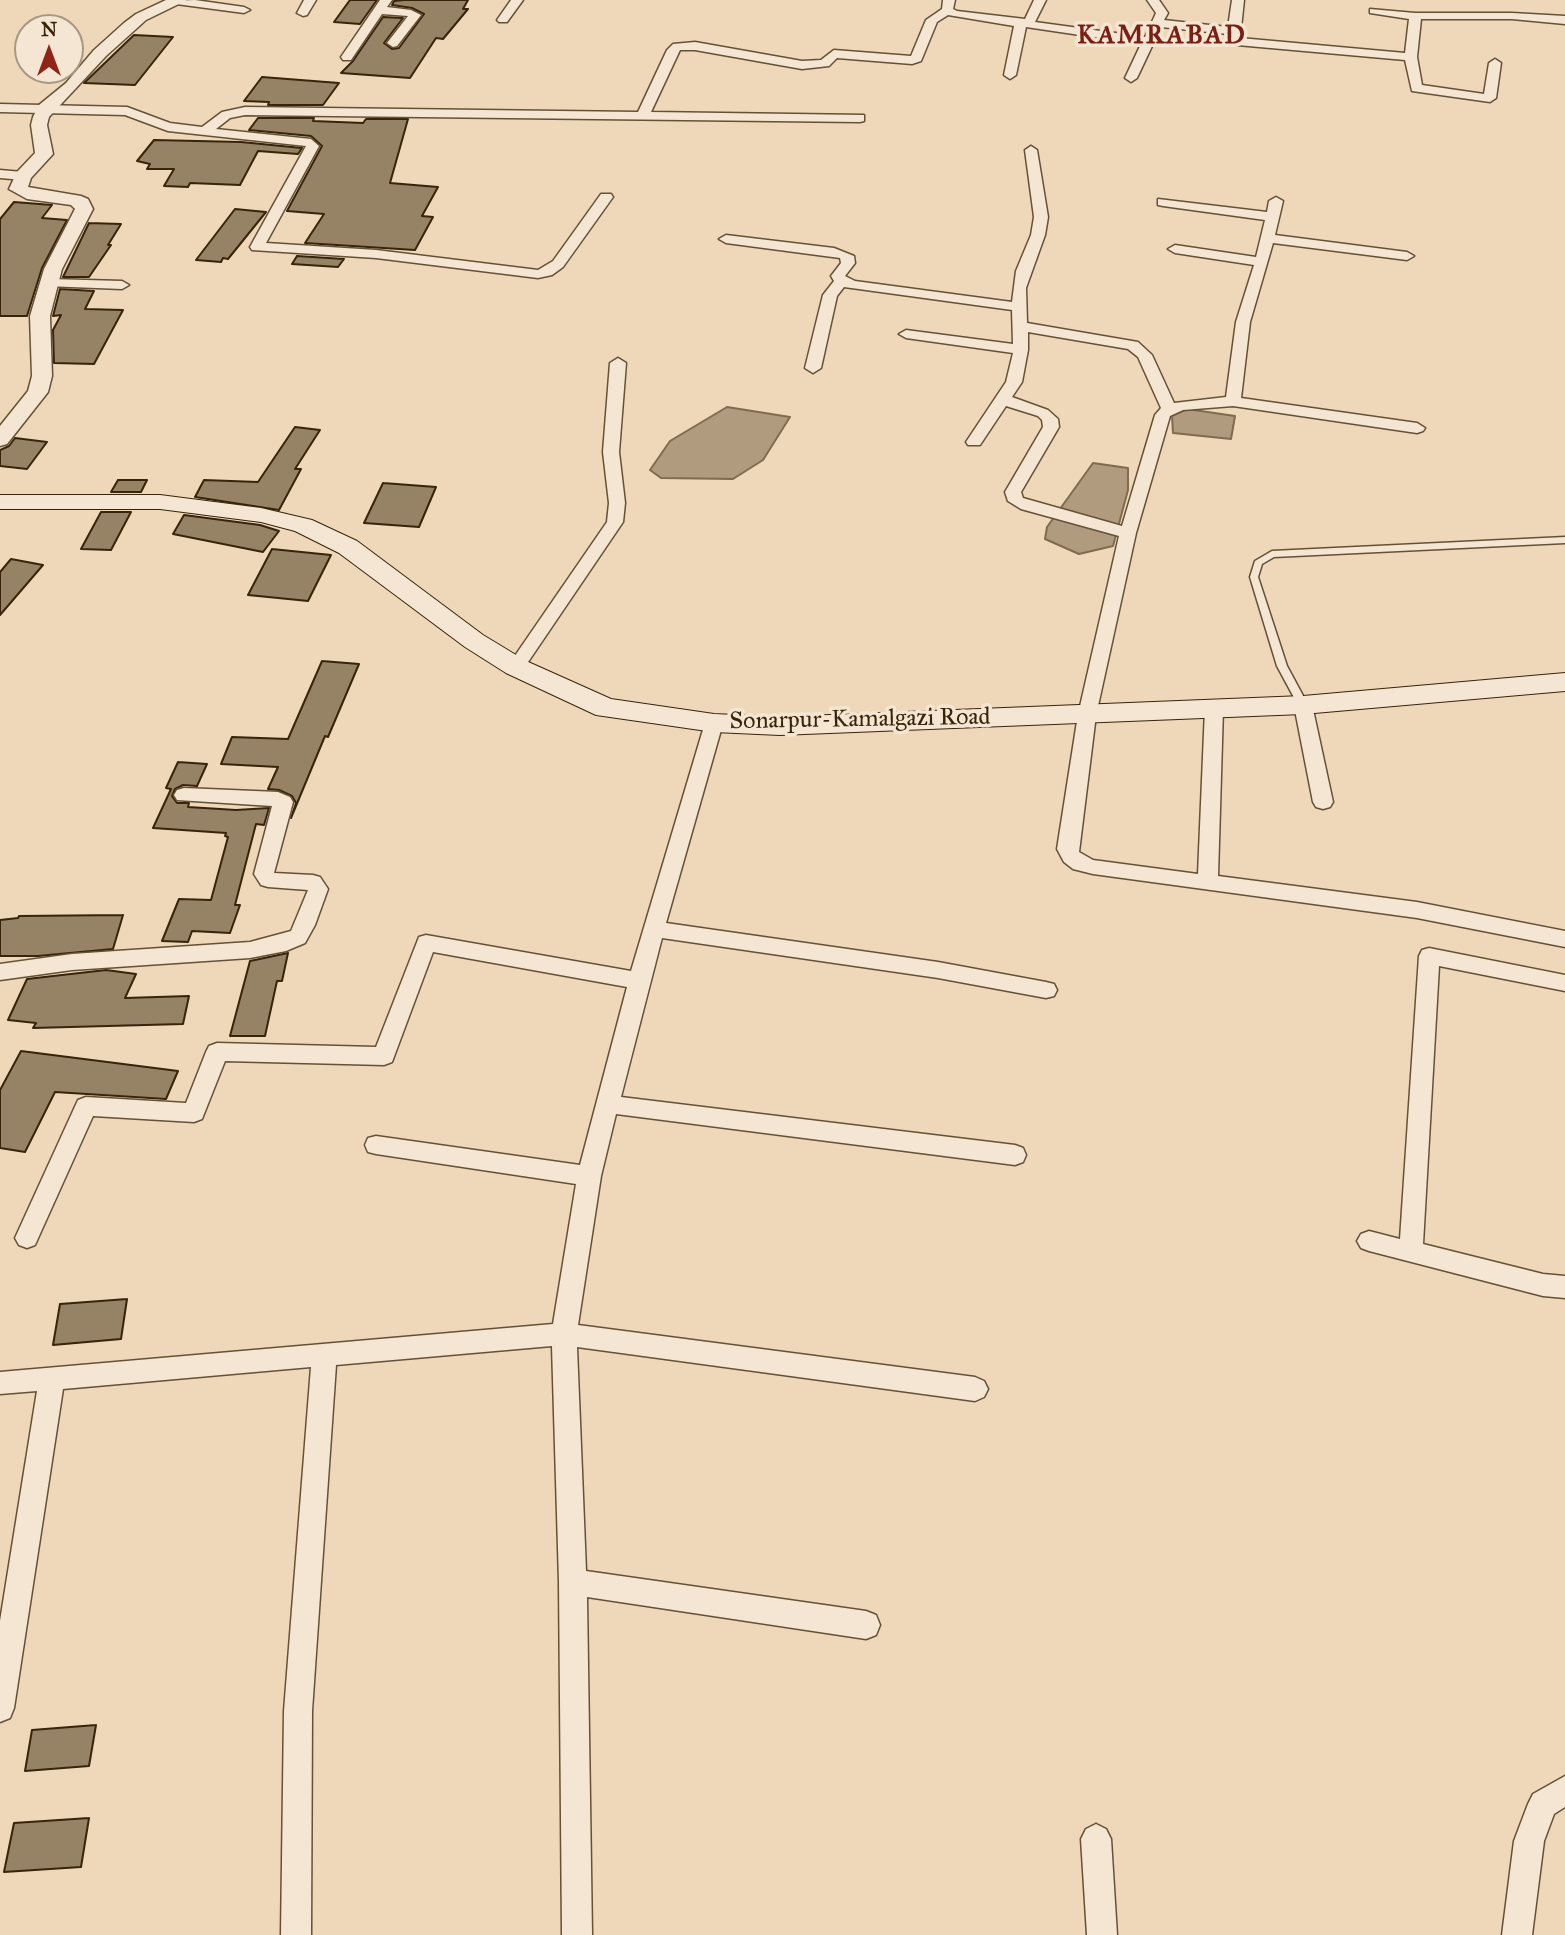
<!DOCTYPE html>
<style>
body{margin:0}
#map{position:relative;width:1565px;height:1935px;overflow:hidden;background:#eed8b9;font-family:"IM FELL Great Primer",serif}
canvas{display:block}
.north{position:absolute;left:14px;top:14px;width:70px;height:70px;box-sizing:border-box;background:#f4e6d2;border:2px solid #a89882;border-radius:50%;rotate:0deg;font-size:19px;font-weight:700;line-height:28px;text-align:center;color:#37240b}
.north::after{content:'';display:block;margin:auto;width:24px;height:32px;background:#8f2418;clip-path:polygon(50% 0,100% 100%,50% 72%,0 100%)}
</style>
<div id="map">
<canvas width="1565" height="1935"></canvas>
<div class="north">N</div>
</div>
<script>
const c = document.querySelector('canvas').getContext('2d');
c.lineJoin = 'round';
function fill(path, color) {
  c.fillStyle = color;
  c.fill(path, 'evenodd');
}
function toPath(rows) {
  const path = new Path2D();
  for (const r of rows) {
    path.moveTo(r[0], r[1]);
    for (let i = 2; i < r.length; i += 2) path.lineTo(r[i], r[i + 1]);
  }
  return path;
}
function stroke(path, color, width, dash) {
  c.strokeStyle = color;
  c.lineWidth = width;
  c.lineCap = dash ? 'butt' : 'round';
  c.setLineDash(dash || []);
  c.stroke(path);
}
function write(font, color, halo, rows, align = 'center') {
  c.font = font + ' "IM FELL Great Primer",serif';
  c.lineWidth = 7;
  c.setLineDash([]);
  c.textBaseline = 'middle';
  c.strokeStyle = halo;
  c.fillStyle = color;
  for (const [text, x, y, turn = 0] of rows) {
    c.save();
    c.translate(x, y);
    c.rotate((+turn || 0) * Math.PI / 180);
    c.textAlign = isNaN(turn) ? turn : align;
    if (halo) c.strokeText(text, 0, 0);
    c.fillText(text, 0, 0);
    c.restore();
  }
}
const water = toPath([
 [727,407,790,417,763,460,733,479,661,478,650,470,670,441,727,407],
 [1187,409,1235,416,1231,439,1173,433,1172,416,1187,409],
 [1093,463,1128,468,1128,490,1113,546,1079,554,1045,539,1047,527,1093,463]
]);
fill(water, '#b09b7e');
stroke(water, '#806b50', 2);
const building = toPath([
 [350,0,377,0,360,24,334,22,350,0],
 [404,0,468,0,463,9,468,9,443,39,436,38,410,78,341,73,353,61,383,17,403,18,384,43,392,49,399,48,424,14,412,8,392,5,394,1,404,0],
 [134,35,173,37,135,85,84,83,134,35],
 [262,77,339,83,323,105,268,105,269,102,244,101,262,77],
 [258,118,314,118,313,121,363,123,366,119,408,119,390,183,438,187,422,216,433,217,415,250,305,243,324,214,287,211,322,146,311,136,249,130,258,118],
 [154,140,241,142,302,148,298,154,258,151,240,185,190,183,188,187,164,186,174,169,147,169,150,164,137,161,154,140],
 [14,202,52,205,42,218,67,220,42,268,27,316,0,316,0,219,14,202],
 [235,209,266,212,228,259,223,258,221,262,196,260,235,209],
 [89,223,121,224,108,245,111,245,89,277,63,277,89,223],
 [297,256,344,259,338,267,292,264,297,256],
 [60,289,94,291,85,309,123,310,94,364,54,363,53,330,61,315,53,316,60,289],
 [295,427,320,430,295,469,301,469,279,510,195,497,204,480,258,482,295,427],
 [15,438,47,442,27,469,0,466,0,450,9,446,15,438],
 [118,480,147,480,141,492,111,492,118,480],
 [383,483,436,487,419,527,364,523,383,483],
 [101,512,131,512,111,550,81,549,101,512],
 [184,515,260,525,279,531,263,552,173,534,184,515],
 [272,549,331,555,308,601,248,595,272,549],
 [11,559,43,565,0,615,0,572,11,559],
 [322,661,359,664,328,737,325,736,291,818,296,803,292,796,279,790,268,789,278,767,221,764,232,737,288,739,322,661],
 [178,762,207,764,197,786,183,785,175,789,172,796,177,803,189,803,188,807,236,810,269,808,264,825,256,824,235,905,240,905,230,933,192,931,188,942,162,941,179,899,211,900,228,837,225,836,226,833,153,828,171,789,166,788,178,762],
 [123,915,113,949,38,956,0,956,0,920,18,918,19,916,123,915],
 [288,953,282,981,277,981,265,1036,230,1036,250,961,288,953],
 [106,970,136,974,125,998,189,996,183,1024,33,1028,36,1023,8,1020,27,979,106,970],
 [21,1051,178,1071,166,1099,55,1092,25,1152,0,1148,0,1090,21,1051],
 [127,1299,121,1339,53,1345,60,1304,127,1299],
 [96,1725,89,1766,25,1771,32,1730,96,1725],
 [89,1818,81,1867,4,1872,14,1823,89,1818]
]);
fill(building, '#968265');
stroke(building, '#37240b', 2);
const service = toPath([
 [1565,537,1565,543,1274,557,1262,564,1258,577,1287,666,1308,705,1303,708,1298,705,1277,666,1250,577,1255,561,1272,551,1565,537]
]);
const minor = toPath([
 [195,0,244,7,250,10,244,13,176,4,170,1,195,0],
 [304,0,316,0,307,15,303,16,297,13,304,0],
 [380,0,392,0,387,7,411,10,421,15,397,46,393,47,387,43,408,16,382,14,351,60,343,60,341,57,380,0],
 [511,0,523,0,507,22,499,22,497,20,511,0],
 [943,0,955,0,953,9,957,11,1025,19,1034,0,1046,0,1035,22,1145,37,1156,13,1147,0,1159,0,1168,13,1164,20,1228,27,1232,0,1244,0,1240,38,1405,53,1409,19,1370,13,1370,9,1415,13,1512,13,1565,16,1565,24,1512,19,1421,19,1417,57,1422,85,1484,94,1489,63,1495,59,1501,63,1496,98,1490,102,1412,91,1405,60,1237,45,1229,40,1228,34,1161,27,1137,78,1131,82,1125,78,1141,44,1026,27,1016,75,1010,79,1004,75,1014,26,948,15,937,22,921,61,912,64,837,58,829,66,802,69,695,50,680,50,651,112,864,115,864,121,860,122,245,115,230,118,216,129,311,139,319,146,266,243,376,250,538,270,553,261,601,194,611,194,613,197,563,267,552,275,538,278,376,258,252,250,250,247,306,146,168,131,125,115,0,112,0,104,127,107,170,123,202,127,222,112,245,107,638,112,667,50,673,44,695,42,802,61,821,60,834,50,911,56,926,20,942,9,943,0],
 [1031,146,1037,150,1048,217,1045,235,1026,288,1027,323,1138,342,1152,355,1174,403,1226,397,1236,322,1254,265,1175,253,1168,249,1175,245,1256,257,1265,220,1163,206,1158,205,1158,199,1267,212,1269,201,1276,197,1283,201,1275,235,1407,252,1414,256,1407,260,1273,243,1250,322,1241,398,1417,423,1425,428,1423,431,1417,433,1233,406,1183,410,1170,416,1136,533,1096,715,1079,852,1093,860,1198,874,1205,709,1207,705,1214,703,1221,705,1223,709,1218,876,1417,902,1565,931,1565,947,1417,918,1093,874,1073,869,1064,862,1057,849,1078,715,1119,536,1021,509,1008,501,1005,492,1043,427,1042,420,1038,416,1006,406,980,445,968,445,966,442,1006,382,1013,353,906,338,899,334,906,330,1013,344,1012,310,844,287,837,296,821,368,813,373,805,368,823,295,834,281,831,276,841,263,840,258,726,243,719,239,726,235,834,248,854,256,855,263,845,276,855,281,1012,302,1016,271,1031,235,1034,217,1025,150,1031,146],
 [1028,332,1128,349,1138,357,1161,408,1155,415,1122,526,1023,498,1021,492,1059,427,1058,419,1048,410,1012,397,1022,382,1028,350,1028,332],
 [0,170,23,172,30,176,23,180,0,178,0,170],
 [50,279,122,281,129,285,122,289,45,286,45,280,50,279],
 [618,358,626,363,619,452,625,503,623,522,522,671,510,671,507,667,510,663,607,522,609,503,603,452,610,363,618,358],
 [1303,699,1310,701,1312,705,1333,802,1330,807,1323,809,1316,807,1313,802,1294,705,1296,701,1303,699],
 [714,717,721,719,723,723,666,923,938,962,1046,982,1054,984,1057,990,1054,996,1046,998,938,978,662,938,621,1097,1015,1145,1023,1148,1026,1155,1023,1162,1015,1165,616,1114,601,1176,578,1325,975,1377,984,1381,988,1389,984,1397,975,1401,577,1347,586,1571,866,1611,876,1615,880,1625,876,1635,866,1639,587,1597,592,1935,562,1935,559,1582,552,1346,336,1365,312,1711,311,1935,281,1935,284,1711,311,1367,63,1389,14,1708,10,1718,0,1722,0,1621,37,1391,0,1394,0,1372,553,1324,576,1184,376,1154,368,1152,365,1145,368,1138,376,1136,580,1165,627,987,433,952,392,1062,384,1065,225,1061,202,1119,194,1122,93,1116,35,1245,27,1248,19,1245,15,1238,78,1100,86,1097,186,1103,206,1052,209,1046,217,1043,376,1047,419,937,426,935,631,971,705,723,707,719,714,717],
 [184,788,278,792,290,797,293,802,274,873,313,875,320,877,328,889,315,925,305,943,286,951,250,958,72,970,0,980,0,964,72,954,250,942,291,931,308,890,268,887,261,885,254,874,272,806,177,800,174,795,177,790,184,788],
 [1429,948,1565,975,1565,991,1439,966,1423,1244,1543,1274,1565,1276,1565,1298,1543,1296,1369,1251,1361,1248,1357,1241,1361,1234,1369,1231,1400,1239,1419,956,1422,950,1429,948],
 [1565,1776,1565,1807,1554,1814,1544,1841,1532,1935,1502,1935,1514,1841,1528,1804,1533,1794,1565,1776],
 [1096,1824,1106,1829,1111,1839,1117,1935,1087,1935,1081,1839,1086,1829,1096,1824]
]);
const tertiary = toPath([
 [166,0,187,0,146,20,106,56,49,117,47,125,53,154,31,178,28,187,81,196,88,199,93,209,62,269,50,316,52,376,48,392,7,444,0,446,0,426,28,391,32,376,30,316,44,269,75,209,71,205,27,199,9,189,17,172,35,153,31,125,33,117,39,105,66,83,94,50,124,23,136,14,166,0]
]);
const secondary = toPath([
 [0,495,160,495,261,508,312,520,357,541,483,635,526,661,611,699,714,714,780,717,1303,696,1565,673,1565,691,1303,714,780,735,714,732,596,715,506,673,465,647,339,553,295,531,261,522,160,509,0,509,0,495]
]);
stroke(service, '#655136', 3);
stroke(minor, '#655136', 3);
stroke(tertiary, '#655136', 3);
stroke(secondary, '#37240b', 2);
fill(service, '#f4e6d2');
fill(minor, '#f4e6d2');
fill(tertiary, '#f4e6d2');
fill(secondary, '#f4e6d2');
write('24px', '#37240b', '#f4e6d2', [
 ["Sonarpur-Kamalgazi Road",860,720,-1]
]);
c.letterSpacing = '2px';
write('bold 26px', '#7a1f14', '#f4e6d2', [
 ["KAMRABAD",1162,37]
]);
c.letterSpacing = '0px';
</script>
